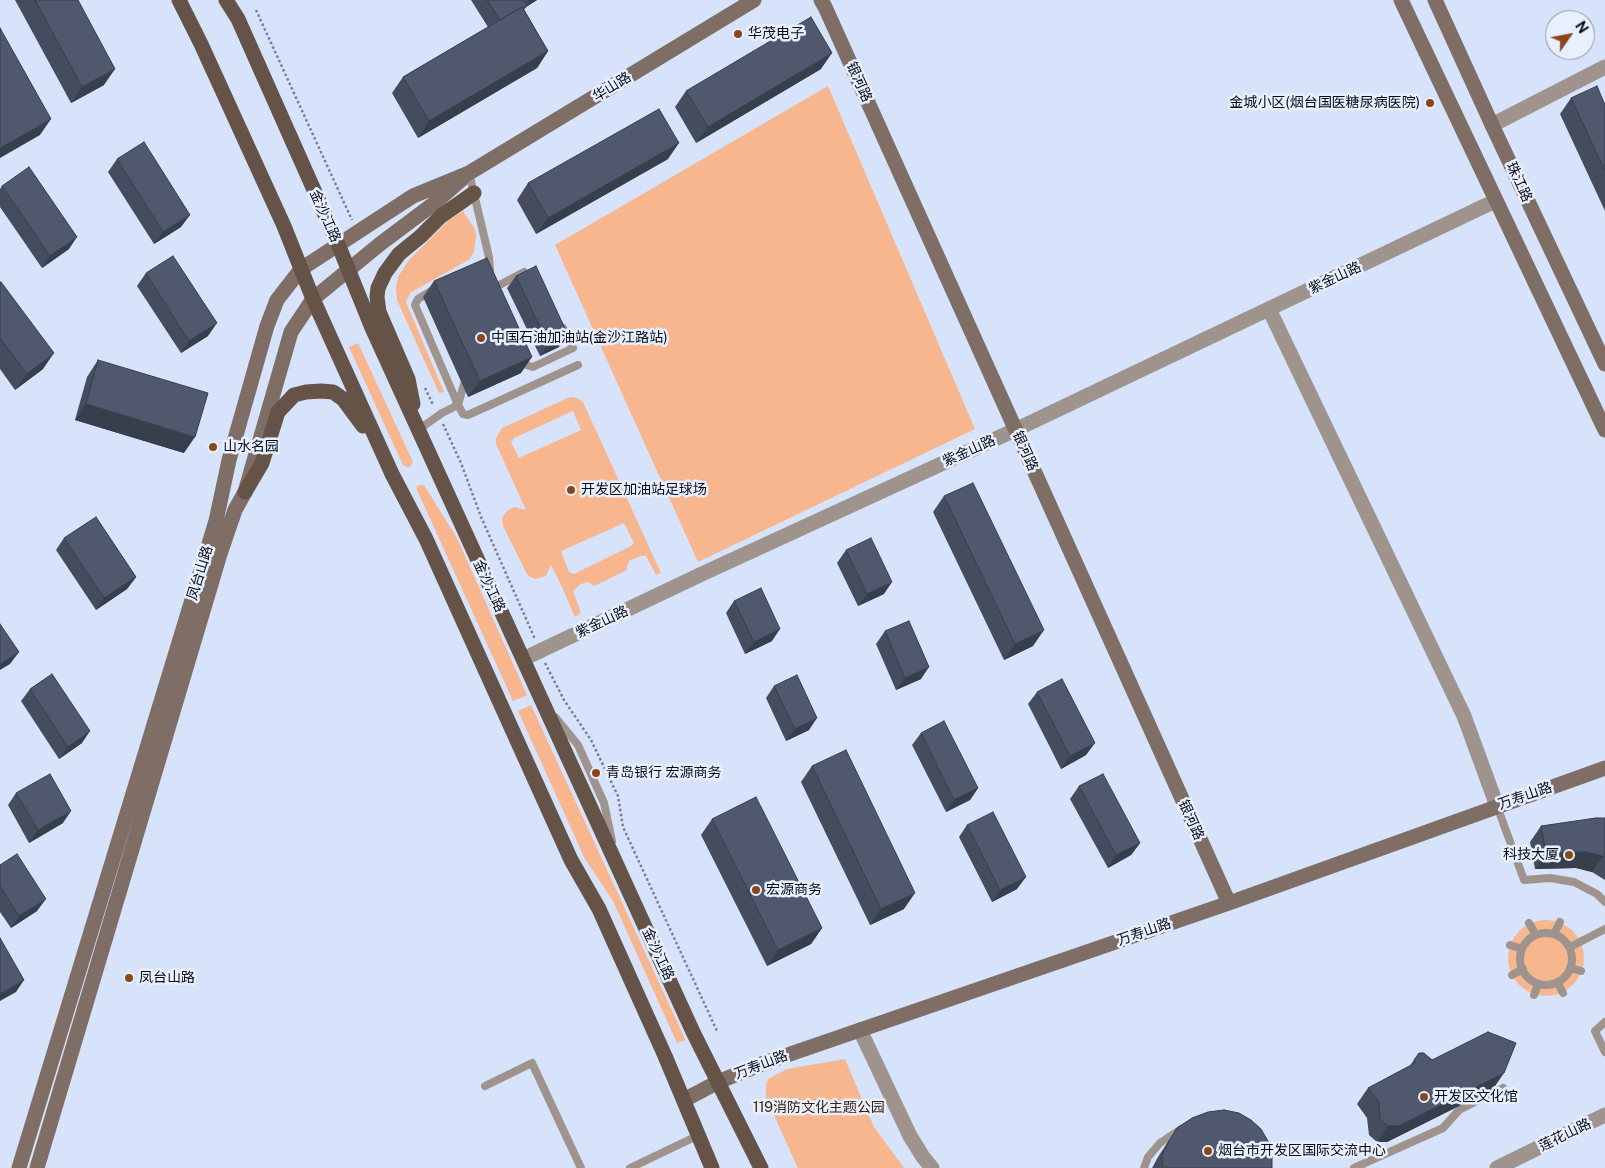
<!DOCTYPE html>
<meta charset="utf-8">
<style>
body{margin:0}
#map{position:relative;width:1605px;height:1168px;overflow:hidden;background:#d7e2fb;font-family:"Public Sans",sans-serif}
canvas{display:block}
.north{position:absolute;left:1545px;top:10px;width:50px;height:50px;box-sizing:border-box;background:#e8effe;border:1px solid #8e94a0;border-radius:50%;rotate:57deg;font-size:14px;font-weight:700;line-height:20px;text-align:center;color:#080c14}
.north::after{content:'';display:block;margin:auto;width:18px;height:22px;background:#8a4818;clip-path:polygon(50% 0,100% 100%,50% 72%,0 100%)}
</style>
<div id="map">
<canvas width="1605" height="1168"></canvas>
<div class="north">N</div>
</div>
<script>
const c = document.querySelector('canvas').getContext('2d');
c.lineJoin = 'round';
function fill(path, color) {
  c.fillStyle = color;
  c.fill(path, 'evenodd');
}
function toPath(rows) {
  const path = new Path2D();
  for (const r of rows) {
    if (r.length === 3) {
      path.moveTo(r[0] + r[2], r[1]);
      path.arc(r[0], r[1], r[2], 0, 2 * Math.PI);
      continue;
    }
    path.moveTo(r[0], r[1]);
    for (let i = 2; i < r.length; i += 2) path.lineTo(r[i], r[i + 1]);
  }
  return path;
}
function stroke(path, color, width, dash) {
  c.strokeStyle = color;
  c.lineWidth = width;
  c.lineCap = dash ? 'butt' : 'round';
  c.setLineDash(dash || []);
  c.stroke(path);
}
function write(font, color, halo, rows, align = 'center') {
  c.font = font + ' "Public Sans","Noto Sans SC",sans-serif';
  c.lineWidth = 5;
  c.setLineDash([]);
  c.textBaseline = 'middle';
  c.strokeStyle = halo;
  c.fillStyle = color;
  for (const [text, x, y, turn = 0] of rows) {
    c.save();
    c.translate(x, y);
    c.rotate((+turn || 0) * Math.PI / 180);
    c.textAlign = isNaN(turn) ? turn : align;
    if (halo) c.strokeText(text, 0, 0);
    c.fillText(text, 0, 0);
    c.restore();
  }
}
fill(toPath([
 [828,86,975,429,698,562,555,245],
 [463,211,475,229,476,236,474,251,470,259,410,293,406,302,444,392,439,393,397,300,396,287,398,277,409,260,450,219],
 [358,343,413,462,410,467,407,467,403,465,349,347],
 [570,397,577,398,583,402,661,573,656,575,646,556,641,556,629,561,627,566,627,570,594,586,588,582,581,584,573,591,581,613,575,617,562,587,551,565,546,576,535,579,530,577,527,574,503,526,502,518,507,511,514,507,526,510,496,444,496,438,502,428],
 [573,411,581,430,519,458,511,442,514,438],
 [624,523,634,543,631,546,574,574,569,572,561,551],
 [420,485,424,485,457,538,527,695,513,701,417,490,417,486],
 [531,705,685,1039,685,1040,677,1043,613,901,585,859,518,711],
 [1546,958,38],
 [845,1059,874,1127,904,1168,798,1168,766,1098,766,1085,768,1079,787,1069]
]), '#f8b68f');
stroke(toPath([
 [256,10,352,220],
 [425,388,433,405],
 [443,424,461,463,481,517,535,639],
 [545,663,564,700,591,740,618,796,623,827,717,1031]
]), '#798092', 2.5, [2.5, 2.5]);
stroke(toPath([
 [469,173,489,257,490,271],
 [492,289,524,272],
 [522,356,526,365,533,367,573,348,563,328],
 [466,377,458,405,463,414,468,415,578,365],
 [418,430,442,413,458,405,415,305,418,299,433,290],
 [555,717,578,745,604,803,612,841],
 [1497,806,1524,880,1550,878,1574,882,1597,894,1605,902],
 [1529,923,1536,935],
 [1546,959,26],
 [1554,934,1560,922],
 [1510,945,1522,949],
 [1570,947,1605,929],
 [1570,968,1581,971],
 [1512,975,1523,969],
 [1558,983,1563,993],
 [1534,995,1538,984],
 [1605,1022,1595,1031,1605,1052],
 [485,1086,532,1063,581,1168],
 [630,1168,699,1135],
 [1144,1168,1148,1157,1160,1143,1181,1129],
 [1354,1168,1443,1128,1459,1110,1503,1088]
]), '#9f938d', 8);
stroke(toPath([
 [1492,125,1605,67],
 [1269,309,1464,716,1497,806],
 [523,659,704,573,1015,430,1495,201],
 [860,1030,910,1136,923,1157,932,1168],
 [1497,1168,1605,1115]
]), '#9f938d', 15);
stroke(toPath([
 [821,0,825,7,1229,903],
 [1401,0,1605,430],
 [1435,0,1492,125,1605,364],
 [684,1100,718,1082,764,1063,1229,903,1605,768],
 [19,1168,216,521,229,460,267,326,277,300,301,269,413,196,469,173,754,0],
 [37,1168,220,554,235,510,245,492,291,332,313,299,380,244,436,202,462,179]
]), '#7e6e65', 15);
stroke(toPath([
 [179,0,201,44,284,226,313,299,392,474,426,539,571,860,599,909,665,1056,712,1168],
 [226,0,238,19,338,244,372,328,693,1032,761,1168],
 [413,404,408,379,379,312,377,297,378,288,385,273,399,254,421,236,441,216,474,193],
 [245,492,262,463,278,412,294,395,306,392,321,391,333,392,343,399,363,426]
]), '#665348', 15);
fill(toPath([
 [15,0,78,0,104,85,71,103],
 [471,0,537,0,526,7,524,9,548,51,537,68,418,138,392,93,403,77,488,27],
 [821,69,696,143,675,107,686,91],
 [1571,98,1605,105,1605,211,1560,114],
 [117,159,181,227,154,244,108,172],
 [668,159,536,234,517,200,528,183],
 [2,186,69,249,42,268,0,207,0,189],
 [146,273,208,336,181,353,137,286],
 [516,276,559,347,540,356,507,288],
 [434,281,521,373,468,397,423,297],
 [0,283,43,369,15,390,0,369],
 [98,360,184,453,75,420,87,377],
 [944,496,1033,646,1004,660,933,512],
 [64,538,136,577,127,589,96,610,56,550],
 [846,550,884,594,858,606,837,563],
 [734,601,772,641,745,654,726,613],
 [885,631,921,679,896,690,876,644],
 [774,686,809,730,786,741,766,698],
 [30,689,82,743,59,759,21,701],
 [1037,692,1086,755,1061,769,1028,704],
 [921,733,978,788,970,800,946,812,912,745],
 [812,766,904,909,870,925,801,782],
 [1079,786,1140,843,1131,855,1108,868,1070,799],
 [16,793,63,823,29,843,8,805],
 [1605,818,1605,880,1592,872,1576,868,1535,869,1530,842,1541,826],
 [712,819,822,928,811,944,767,966,701,835],
 [967,825,1017,889,992,902,959,837],
 [0,865,37,911,11,928,0,912],
 [1419,1053,1493,1089,1387,1142,1377,1142,1369,1135,1367,1118,1357,1104,1368,1088,1409,1067],
 [1177,1128,1272,1168,1152,1168,1158,1157]
]), '#444c5e');
fill(toPath([
 [529,0,537,0,526,7,518,17,492,34,525,7],
 [548,51,537,68,418,138,429,121],
 [832,53,821,69,696,143,708,127],
 [115,69,104,85,71,103,82,87],
 [51,119,40,135,0,158,0,148],
 [679,143,668,159,536,234,548,218],
 [190,215,181,227,154,244,163,232],
 [77,237,69,249,42,268,50,256],
 [217,323,208,336,181,353,189,341],
 [568,335,559,347,540,356,548,344],
 [54,353,43,369,15,390,27,374],
 [532,357,521,373,468,397,480,381],
 [86,404,195,437,184,453,75,420],
 [136,577,127,589,96,610,104,598],
 [892,582,884,594,858,606,867,594],
 [780,629,772,641,745,654,754,642],
 [1044,630,1033,646,1004,660,1015,644],
 [19,652,10,664,0,670,0,664],
 [929,667,921,679,896,690,905,678],
 [817,718,809,730,786,741,795,729],
 [90,731,82,743,59,759,68,747],
 [1095,743,1086,755,1061,769,1070,756],
 [978,788,970,800,946,812,954,800],
 [71,811,63,823,29,843,38,830],
 [1140,843,1131,855,1108,868,1116,855],
 [1587,852,1603,856,1592,872,1576,868,1535,869,1546,853],
 [1026,877,1017,889,992,902,1000,890],
 [915,893,904,909,870,925,881,909],
 [46,899,37,911,11,928,19,916],
 [822,928,811,944,767,966,778,950],
 [24,980,16,992,0,1001,0,994],
 [1504,1073,1493,1089,1387,1142,1377,1142,1388,1126]
]), '#373e4c');
const building = toPath([
 [35,0,78,0,115,69,82,87,35,0],
 [487,0,523,0,527,5,523,8,522,7,500,20,487,0],
 [522,7,548,51,429,121,403,77,522,7],
 [811,17,832,53,708,127,686,91,811,17],
 [0,28,51,119,0,148,0,28],
 [1597,86,1605,105,1605,171,1571,98,1597,86],
 [659,109,679,143,548,218,528,183,659,109],
 [144,142,190,215,163,232,117,159,144,142],
 [29,167,77,237,50,256,2,186,29,167],
 [173,256,217,323,189,341,146,273,173,256],
 [487,258,532,357,480,381,434,281,487,258],
 [536,266,568,335,548,344,516,276,536,266],
 [1,282,54,353,27,374,0,338,0,283,1,282],
 [98,360,208,393,195,437,86,404,98,360],
 [973,483,1044,630,1015,644,944,496,973,483],
 [96,517,136,577,104,598,64,538,96,517],
 [871,538,892,582,867,594,846,550,871,538],
 [761,588,780,629,754,642,734,601,761,588],
 [909,621,929,667,905,678,885,631,909,621],
 [0,624,19,652,0,664,0,624],
 [52,674,90,731,68,747,30,689,52,674],
 [797,675,817,718,795,729,774,686,797,675],
 [1062,679,1095,743,1070,756,1037,692,1062,679],
 [944,721,978,788,954,800,921,733,944,721],
 [846,750,915,893,881,909,812,766,846,750],
 [50,774,71,811,38,830,16,793,50,774],
 [1103,774,1140,843,1116,855,1079,786,1103,774],
 [756,797,822,928,778,950,712,819,756,797],
 [993,812,1026,877,1000,890,967,825,993,812],
 [1596,818,1605,818,1605,857,1587,852,1546,853,1541,826,1596,818],
 [17,854,46,899,19,916,0,886,0,865,17,854],
 [0,938,24,980,0,994,0,938],
 [1488,1032,1516,1043,1504,1073,1399,1126,1388,1126,1380,1119,1379,1102,1368,1088,1415,1063,1414,1060,1419,1053,1424,1053,1432,1060,1488,1032],
 [1224,1110,1239,1113,1251,1120,1261,1129,1268,1141,1272,1154,1272,1168,1163,1168,1162,1155,1169,1141,1177,1128,1192,1118,1208,1112,1224,1110]
]);
fill(building, '#4f586d');
stroke(building, '#373e4c', 1);
for (const [x, y, r, color] of [
 [738,34,5,"#8a4818"],
 [1430,103,5,"#8a4818"],
 [481,338,5,"#8a4818"],
 [213,447,5,"#8a4818"],
 [571,490,5,"#8a4818"],
 [596,773,5,"#8a4818"],
 [1569,855,5,"#8a4818"],
 [756,890,5,"#8a4818"],
 [129,978,5,"#8a4818"],
 [1424,1097,5,"#8a4818"],
 [1208,1151,5,"#8a4818"]
]) {
  const dot = new Path2D();
  dot.arc(x, y, r, 0, 2 * Math.PI);
  c.fillStyle = color;
  c.fill(dot);
  stroke(dot, '#e8effe', 2);
}
write('14px', '#080c14', '#e8effe', [
 ["华茂电子",748,34],
 ["金城小区(烟台国医糖尿病医院)",1420,103,"right"],
 ["中国石油加油站(金沙江路站)",491,338],
 ["山水名园",223,447],
 ["开发区加油站足球场",581,490],
 ["青岛银行 宏源商务",606,773],
 ["科技大厦",1559,855,"right"],
 ["宏源商务",766,890],
 ["凤台山路",139,978],
 ["开发区文化馆",1434,1097],
 ["烟台市开发区国际交流中心",1218,1151]
], 'left');
write('14px', '#080c14', '#e8effe', [
 ["银河路",859,82,66],
 ["华山路",612,87,-32],
 ["珠江路",1519,182,65],
 ["金沙江路",325,216,66],
 ["紫金山路",1335,278,-25],
 ["紫金山路",969,451,-24],
 ["银河路",1025,451,66],
 ["凤台山路",200,573,-73],
 ["金沙江路",489,586,65],
 ["紫金山路",602,622,-25],
 ["万寿山路",1525,796,-19],
 ["银河路",1191,820,66],
 ["万寿山路",1144,932,-19],
 ["金沙江路",658,954,65],
 ["万寿山路",761,1065,-21],
 ["莲花山路",1565,1135,-26]
]);
write('14px', '#3e200d', '#e8effe', [
 ["119消防文化主题公园",819,1108]
]);
</script>
